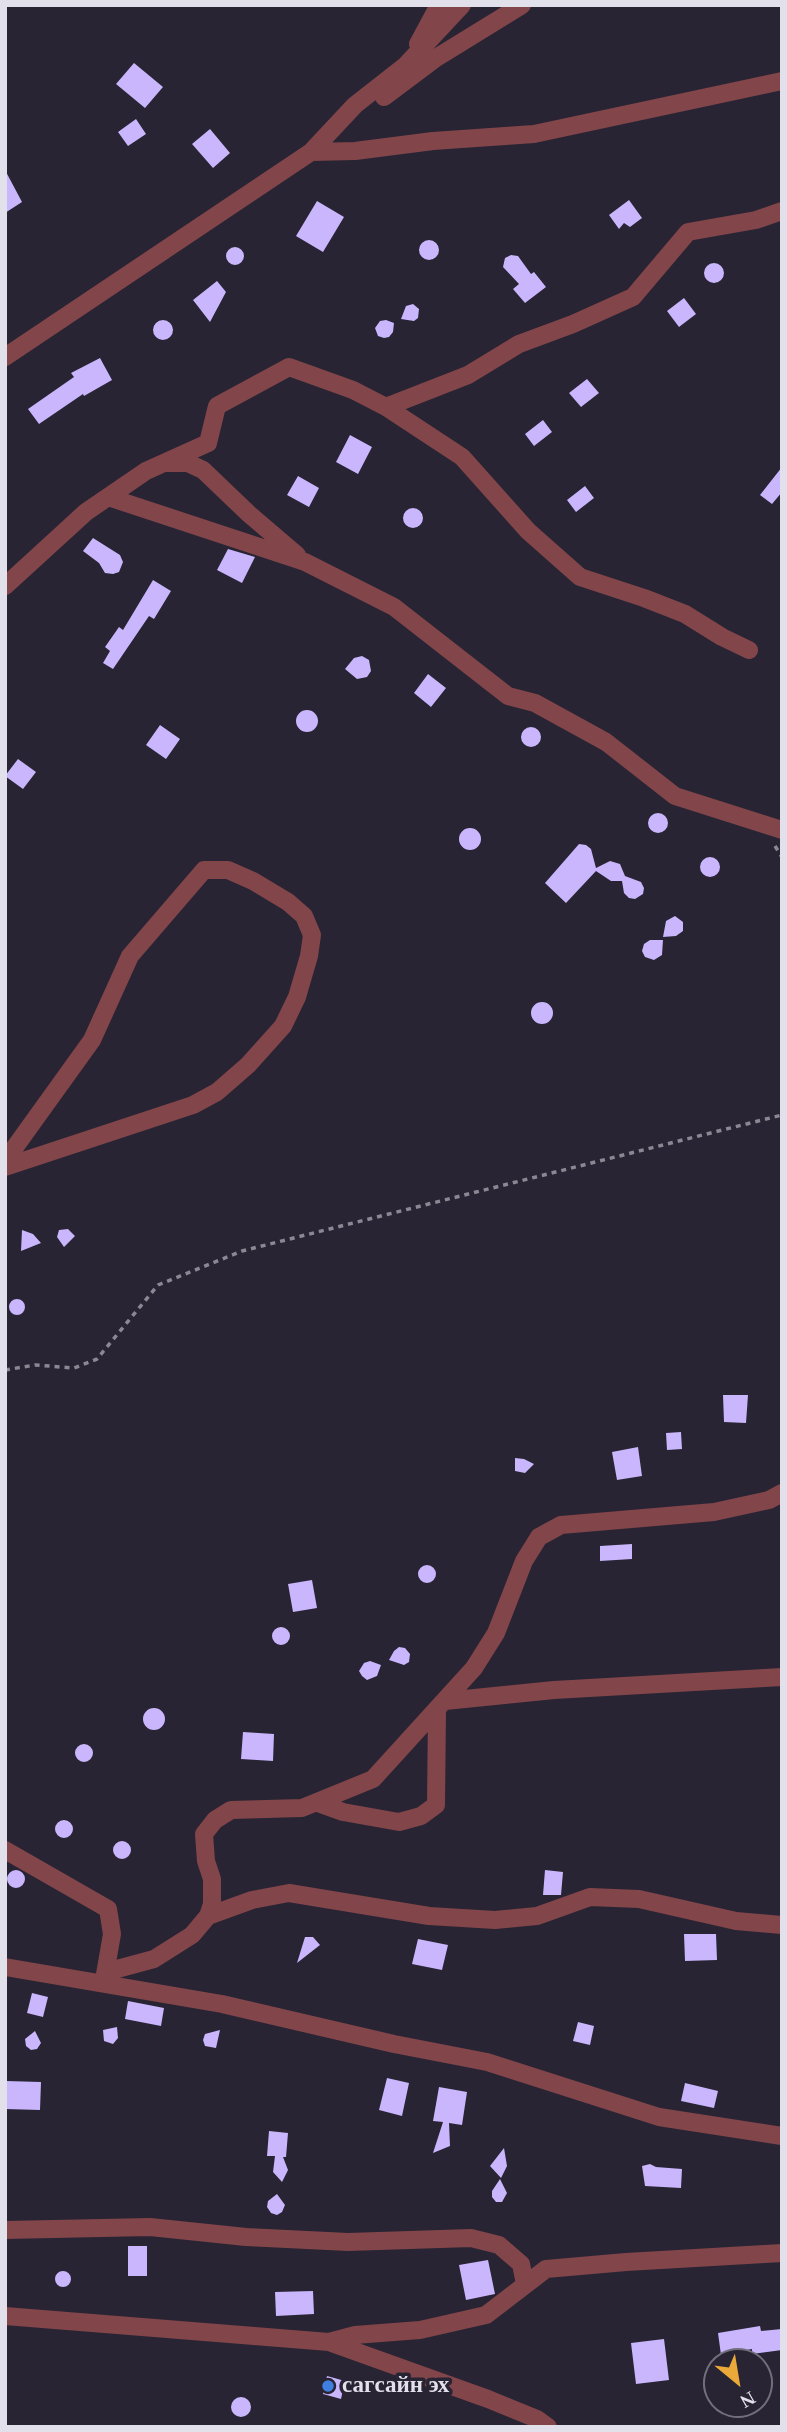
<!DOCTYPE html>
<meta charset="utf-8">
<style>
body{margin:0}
#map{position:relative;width:787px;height:2432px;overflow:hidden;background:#282433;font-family:"Times New Roman",serif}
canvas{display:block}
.frame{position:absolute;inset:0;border:7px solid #e2e0ea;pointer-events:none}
.north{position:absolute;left:703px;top:2348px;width:70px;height:70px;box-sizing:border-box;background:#282433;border:2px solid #726f7c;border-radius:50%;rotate:150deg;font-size:19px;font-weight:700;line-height:28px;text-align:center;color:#e2e0ea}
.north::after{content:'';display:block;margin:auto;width:24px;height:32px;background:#eba93a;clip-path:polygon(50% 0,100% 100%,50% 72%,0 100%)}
</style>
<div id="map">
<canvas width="787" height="2432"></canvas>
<div class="frame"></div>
<div class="north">N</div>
</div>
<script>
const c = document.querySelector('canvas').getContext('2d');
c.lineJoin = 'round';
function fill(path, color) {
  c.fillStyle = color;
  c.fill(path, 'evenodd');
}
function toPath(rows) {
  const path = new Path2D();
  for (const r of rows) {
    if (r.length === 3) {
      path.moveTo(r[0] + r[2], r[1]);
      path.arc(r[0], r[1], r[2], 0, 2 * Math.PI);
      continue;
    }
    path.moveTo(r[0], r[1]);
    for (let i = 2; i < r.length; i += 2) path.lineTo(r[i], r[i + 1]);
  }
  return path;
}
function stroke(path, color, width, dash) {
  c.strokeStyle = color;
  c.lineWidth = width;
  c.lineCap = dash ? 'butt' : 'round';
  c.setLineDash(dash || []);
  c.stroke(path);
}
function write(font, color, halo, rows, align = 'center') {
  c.font = font + ' "Times New Roman",serif';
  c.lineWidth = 7;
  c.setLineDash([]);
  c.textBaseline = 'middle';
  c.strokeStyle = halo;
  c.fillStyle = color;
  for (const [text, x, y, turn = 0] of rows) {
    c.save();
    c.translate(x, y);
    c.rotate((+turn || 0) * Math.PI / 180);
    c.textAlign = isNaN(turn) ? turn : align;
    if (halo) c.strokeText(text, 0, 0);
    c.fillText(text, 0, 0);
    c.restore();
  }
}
fill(toPath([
 [134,63,163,87,145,108,116,84],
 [136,119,146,134,128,146,118,132],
 [210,129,230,153,213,168,192,144],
 [5,170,22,202,5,213],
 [629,200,642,218,630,227,624,223,619,229,609,215],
 [317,201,344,217,323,252,296,236],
 [429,250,10],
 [235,256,9],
 [511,255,518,256,531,274,534,272,546,287,525,303,513,289,519,284,503,267,505,258],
 [714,273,10],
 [217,281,226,292,210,322,193,300],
 [684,298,696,314,679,327,667,311],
 [413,304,419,309,418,318,414,321,401,319,406,306],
 [386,320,394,323,393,332,389,337,384,338,378,336,375,328,380,321],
 [163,330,10],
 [100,358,112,380,84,396,83,394,39,424,28,409,74,377,71,373],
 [587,379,599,393,581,407,569,393],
 [543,420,552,432,534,446,525,434],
 [350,435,372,447,358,474,336,462],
 [782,467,782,492,772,504,760,495],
 [298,476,319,488,309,507,287,495],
 [585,486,594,498,576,512,567,500],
 [413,518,10],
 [93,538,120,555,123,562,119,572,113,574,105,573,99,563,83,551],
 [228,549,255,557,242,583,217,570],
 [153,580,171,591,154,619,149,616,113,669,103,663,110,651,105,647,119,627,123,630],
 [362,656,369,660,371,671,367,677,357,679,345,669,354,658],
 [428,674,446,688,431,707,414,693],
 [307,721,11],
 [160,725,180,739,166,759,146,745],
 [531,737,10],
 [18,759,36,772,23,789,5,776],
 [658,823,10],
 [470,839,11],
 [579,844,586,845,591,849,596,868,610,861,620,864,625,876,641,882,644,888,643,894,635,899,629,898,624,893,622,881,611,881,596,871,566,903,545,883],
 [710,867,10],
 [675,916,683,922,683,931,676,936,663,937,666,921],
 [650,940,663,940,662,955,654,960,645,957,642,951,644,944],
 [542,1013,11],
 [68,1229,75,1236,64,1247,57,1237,59,1230],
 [22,1230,33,1234,41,1243,21,1251],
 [17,1307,8],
 [723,1395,748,1395,746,1423,724,1422],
 [681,1432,682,1449,667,1450,666,1433],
 [638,1447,642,1476,617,1480,612,1452],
 [515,1458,524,1459,534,1464,525,1473,515,1471],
 [632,1544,632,1559,600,1561,600,1546],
 [427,1574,9],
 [312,1580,317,1608,293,1612,288,1584],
 [281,1636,9],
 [399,1647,405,1648,410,1654,409,1662,404,1665,389,1660,394,1651],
 [370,1661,381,1665,377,1676,367,1680,362,1676,359,1671,364,1663],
 [154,1719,11],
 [243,1732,274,1734,273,1761,241,1759],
 [84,1753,9],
 [64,1829,9],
 [122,1850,9],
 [16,1879,9],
 [545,1870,563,1872,561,1895,543,1895],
 [684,1934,716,1934,717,1960,685,1961],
 [305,1937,313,1937,320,1945,297,1963],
 [418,1939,448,1945,442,1970,412,1964],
 [32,1993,48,1997,43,2017,27,2013],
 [128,2001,164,2008,161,2026,125,2019],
 [578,2022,594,2026,590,2045,573,2041],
 [117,2027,118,2038,113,2044,104,2041,103,2030],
 [220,2030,216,2048,205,2046,203,2040,205,2034],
 [35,2031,41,2043,37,2049,31,2050,26,2046,25,2039],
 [387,2078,409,2083,402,2116,379,2110],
 [6,2081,41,2082,40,2110,5,2109],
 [685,2083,718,2091,714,2108,681,2101],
 [439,2087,467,2092,462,2125,449,2123,450,2146,433,2153,443,2122,433,2121],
 [269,2131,288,2133,286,2157,283,2157,288,2170,282,2182,273,2172,275,2156,267,2156],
 [504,2148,507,2166,501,2178,490,2166],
 [650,2164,656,2167,682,2169,681,2188,645,2186,642,2166],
 [500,2179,507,2193,502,2202,496,2202,492,2197,492,2191],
 [277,2194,285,2205,282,2212,277,2215,271,2213,267,2207,268,2201],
 [128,2246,147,2246,147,2276,128,2276],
 [488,2260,495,2294,466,2300,459,2265],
 [63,2279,8],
 [313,2291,314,2314,276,2316,275,2292],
 [760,2326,761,2331,782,2329,782,2350,752,2354,752,2349,721,2355,718,2333],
 [664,2339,669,2380,636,2384,631,2343],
 [327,2376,345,2381,341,2399,323,2394],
 [241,2407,10]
]), '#c9b6fd');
stroke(toPath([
 [775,846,782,857],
 [5,1370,35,1365,74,1368,97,1359,158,1285,242,1251,782,1115]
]), '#8b8894', 3.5, [5, 5]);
stroke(toPath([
 [418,44,439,5],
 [384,97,436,58,522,5],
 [311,152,355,151,433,141,534,134,782,81],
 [5,357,311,152,355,105,406,65,462,5],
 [386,407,462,457,528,531,580,577,644,598,685,614,722,637,749,650],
 [167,463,188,463,203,470,249,514,297,555],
 [108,497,305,562,394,607,508,696,535,703,606,742,675,796,782,830],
 [5,586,86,512,146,471,208,443,217,406,289,367,353,390,386,407,468,375,519,344,573,324,633,297,688,232,756,220,782,211],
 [5,1161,92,1040,130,956,204,870,228,870,253,881,288,902,304,916,312,935,309,956,297,997,283,1026,248,1065,217,1092,193,1105,5,1167],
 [445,1701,554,1690,782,1677],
 [318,1803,343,1812,399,1822,421,1816,436,1805,437,1711],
 [5,1850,108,1909,112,1934,104,1980],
 [208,1916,252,1900,289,1893,429,1916,495,1920,537,1916,590,1897,639,1899,736,1921,782,1925],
 [5,1967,222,2004,394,2044,487,2062,659,2117,782,2136],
 [106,1972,154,1959,192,1935,208,1916,212,1904,212,1879,206,1861,204,1834,215,1820,231,1810,302,1808,373,1779,474,1668,496,1633,524,1561,539,1537,561,1525,714,1512,769,1500,782,1493],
 [5,2230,150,2227,246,2237,348,2242,471,2238,499,2245,521,2264,525,2284],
 [5,2316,329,2342,355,2335,420,2330,486,2315,546,2269,626,2262,782,2253],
 [329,2342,488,2399,537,2419,548,2427]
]), '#82454a', 18);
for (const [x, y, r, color] of [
 [328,2386,7,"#3f7fe0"]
]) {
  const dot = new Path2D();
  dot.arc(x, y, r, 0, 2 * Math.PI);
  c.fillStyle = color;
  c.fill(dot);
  stroke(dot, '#282433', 2.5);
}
write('bold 23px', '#e2e0ea', '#282433', [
 ["сагсайн эх",342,2386]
], 'left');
</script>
